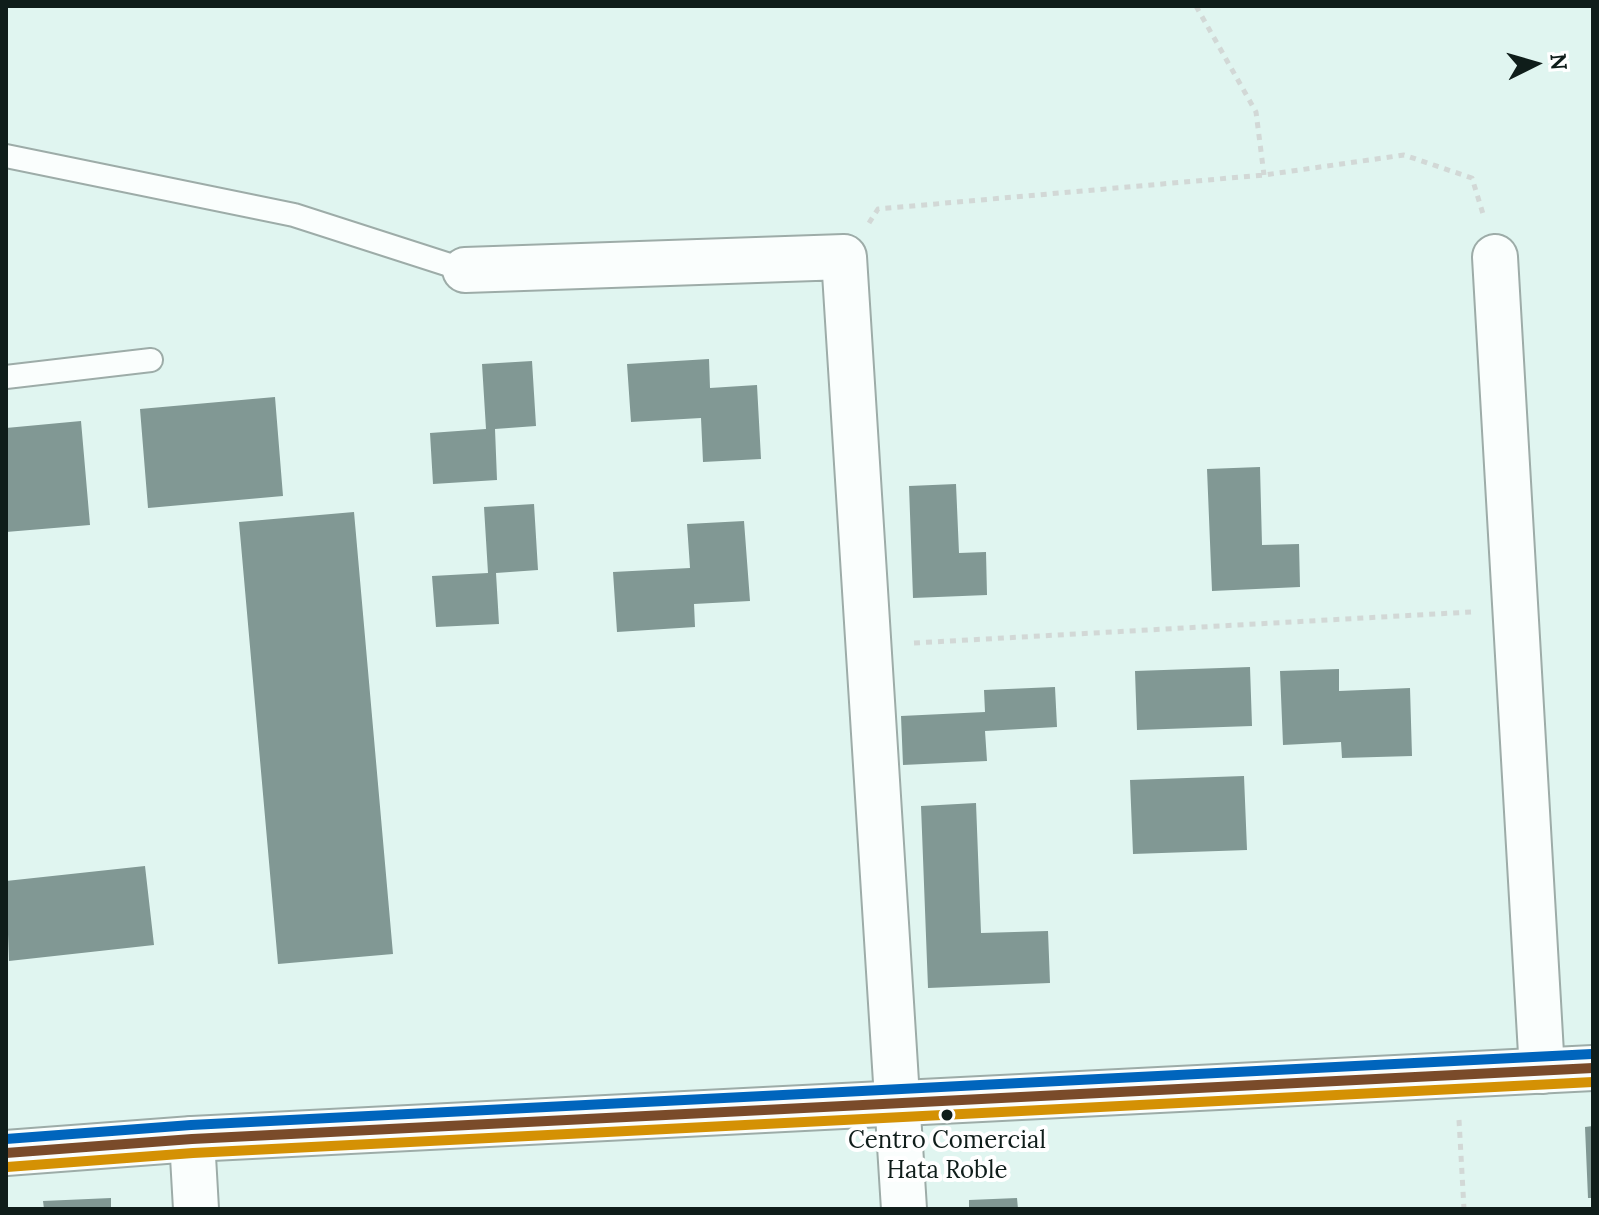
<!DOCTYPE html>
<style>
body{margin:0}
#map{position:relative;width:1599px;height:1215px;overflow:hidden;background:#e0f5f0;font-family:Lora,serif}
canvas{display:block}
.frame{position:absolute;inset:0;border:8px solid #0f1d1a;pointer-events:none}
.north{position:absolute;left:1495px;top:24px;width:80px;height:80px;-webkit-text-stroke:6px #fff;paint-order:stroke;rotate:85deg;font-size:22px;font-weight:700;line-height:32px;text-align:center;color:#0f1d1a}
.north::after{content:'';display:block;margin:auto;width:28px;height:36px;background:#0f1d1a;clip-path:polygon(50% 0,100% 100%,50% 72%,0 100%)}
</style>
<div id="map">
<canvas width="1599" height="1215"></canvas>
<div class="frame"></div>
<div class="north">N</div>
</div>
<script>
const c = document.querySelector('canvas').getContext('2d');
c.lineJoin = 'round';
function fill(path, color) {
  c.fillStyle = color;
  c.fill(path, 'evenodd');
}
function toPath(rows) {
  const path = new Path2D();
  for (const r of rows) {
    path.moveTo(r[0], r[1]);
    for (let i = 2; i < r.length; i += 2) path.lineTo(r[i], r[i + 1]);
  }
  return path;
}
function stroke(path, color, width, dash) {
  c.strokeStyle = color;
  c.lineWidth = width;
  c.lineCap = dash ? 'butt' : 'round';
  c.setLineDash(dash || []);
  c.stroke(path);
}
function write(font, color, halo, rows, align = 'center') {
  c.font = font + ' Lora,serif';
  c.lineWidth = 8;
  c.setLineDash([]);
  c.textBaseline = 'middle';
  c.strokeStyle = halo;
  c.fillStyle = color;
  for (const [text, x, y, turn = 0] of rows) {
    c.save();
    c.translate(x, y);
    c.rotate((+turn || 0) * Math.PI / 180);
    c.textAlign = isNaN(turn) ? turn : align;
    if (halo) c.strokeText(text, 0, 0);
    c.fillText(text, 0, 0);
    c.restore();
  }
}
fill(toPath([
 [709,359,710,388,757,385,761,459,703,462,701,418,631,422,627,364],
 [532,361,536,426,495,429,497,480,433,484,430,433,486,429,482,364],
 [275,397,283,496,148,508,140,409],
 [81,421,90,525,6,532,6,428],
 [1260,467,1262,545,1299,544,1300,587,1212,591,1207,469],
 [956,484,959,553,986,552,987,595,913,598,909,486],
 [534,504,538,570,496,573,499,624,436,627,432,576,488,573,484,507],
 [354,512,393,954,278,964,239,522],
 [744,521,750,601,694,604,695,627,617,632,613,572,690,568,687,524],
 [1250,667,1252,726,1137,730,1135,671],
 [1339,669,1339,691,1410,688,1412,756,1342,758,1341,742,1283,745,1280,671],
 [1055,687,1057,727,985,731,987,761,903,765,901,716,985,712,984,690],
 [1244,776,1247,850,1133,854,1130,780],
 [976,803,981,933,1048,931,1050,983,928,988,921,806],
 [145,866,154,945,9,961,6,881],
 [1593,1126,1593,1198,1588,1198,1585,1127],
 [111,1198,111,1209,44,1209,43,1201],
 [1017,1198,1018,1209,969,1209,969,1200]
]), '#819894');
const lane = toPath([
 [6,156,294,215,465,270],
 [6,377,151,360]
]);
const street = toPath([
 [1495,257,1542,1071],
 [465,270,844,257,904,1209],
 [192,1139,196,1209]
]);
const secondary = toPath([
 [6,1153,192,1139,1593,1068]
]);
stroke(lane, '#9daca8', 26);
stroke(street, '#9daca8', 48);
stroke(secondary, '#9daca8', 48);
stroke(toPath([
 [1196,6,1256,112,1264,175],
 [869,223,878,209,1264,175,1404,155,1472,178,1483,214],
 [914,643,1471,612],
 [1459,1120,1464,1209]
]), '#d2d8d6', 5, [6, 6]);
stroke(lane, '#fafefd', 22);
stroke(street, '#fafefd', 44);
stroke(secondary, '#fafefd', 44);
stroke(toPath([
 [6,1153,192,1139,1593,1068]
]), '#7a4b2a', 10);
stroke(toPath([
 [7,1167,193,1153,1593,1082]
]), '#d49104', 10);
stroke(toPath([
 [6,1139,191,1125,1592,1054]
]), '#0065bd', 10);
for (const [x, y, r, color] of [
 [947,1115,7,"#0f1d1a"]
]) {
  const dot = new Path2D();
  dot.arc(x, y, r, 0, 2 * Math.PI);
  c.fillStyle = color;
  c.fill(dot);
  stroke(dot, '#fff', 3);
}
write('24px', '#0f1d1a', '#fff', [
 ["Centro Comercial",947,1141],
 ["Hata Roble",947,1171]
]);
</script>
